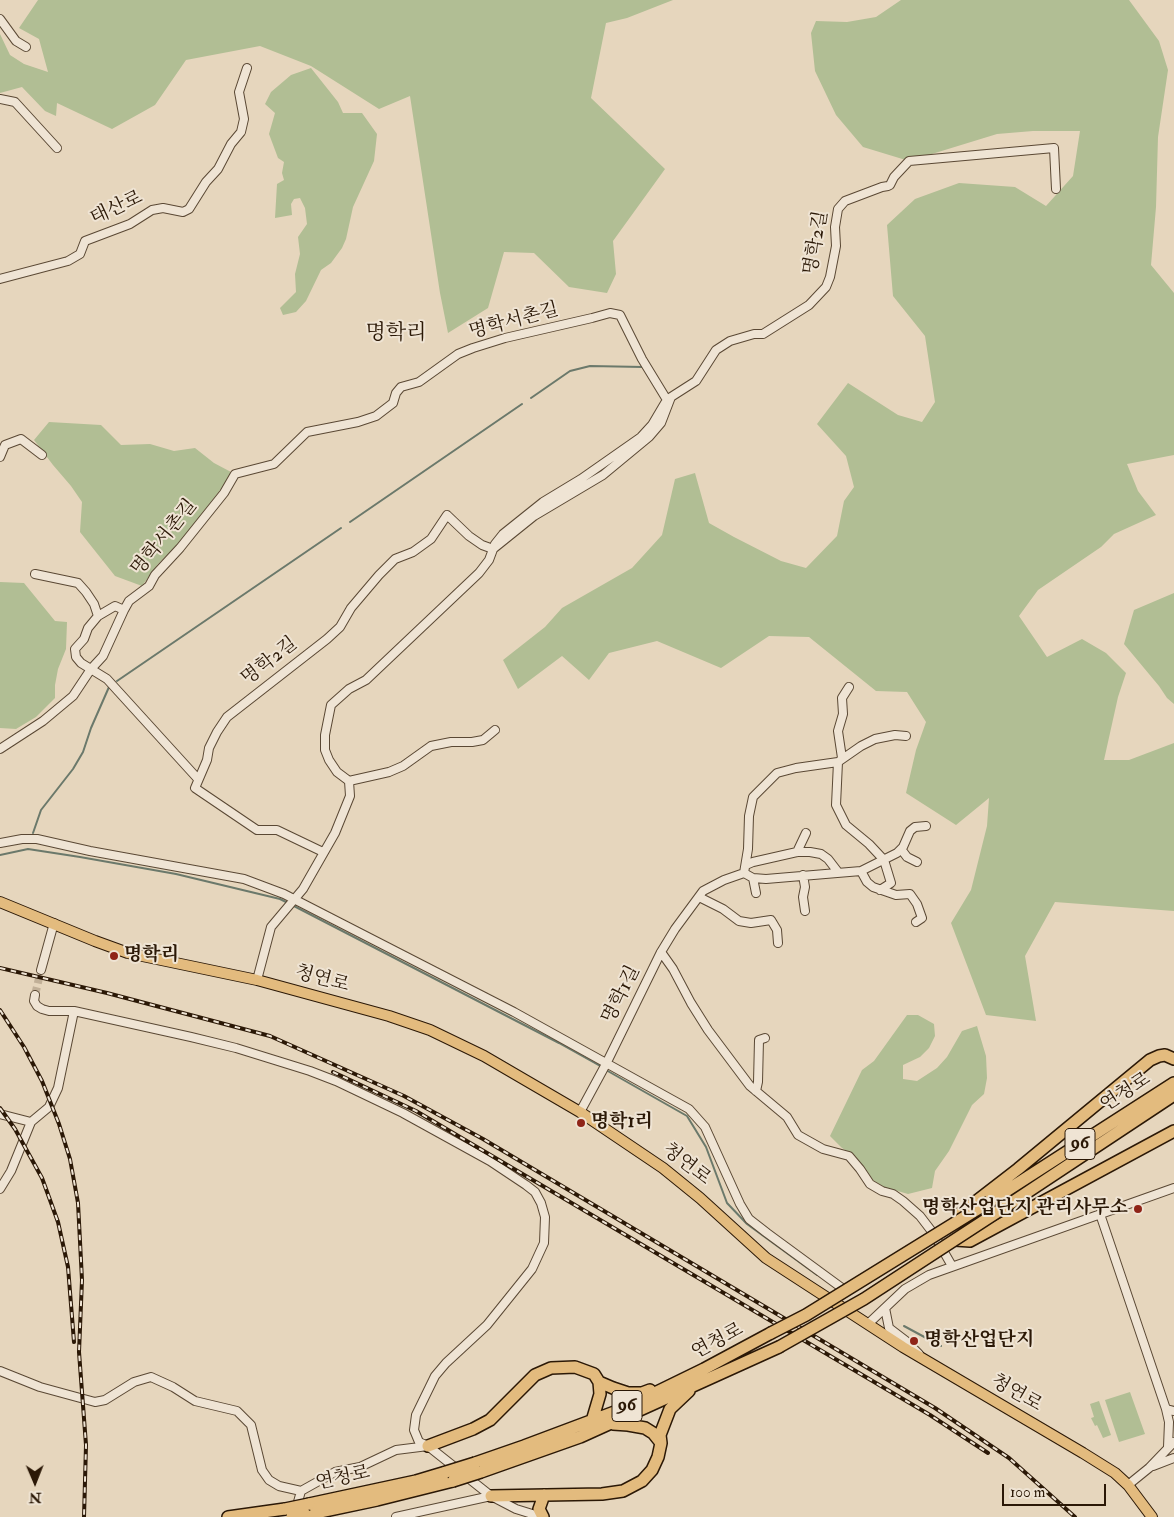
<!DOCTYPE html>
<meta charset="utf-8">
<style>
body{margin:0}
#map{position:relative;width:1174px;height:1517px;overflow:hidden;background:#e6d6bd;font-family:"IM FELL Double Pica",serif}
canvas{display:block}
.north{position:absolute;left:10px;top:1457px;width:50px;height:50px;-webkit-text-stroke:4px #efe4d4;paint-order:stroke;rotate:179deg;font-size:14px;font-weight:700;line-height:20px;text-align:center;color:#2b1806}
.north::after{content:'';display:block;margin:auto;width:18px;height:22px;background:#2b1806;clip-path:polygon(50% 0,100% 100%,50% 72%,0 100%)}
.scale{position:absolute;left:1002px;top:1484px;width:104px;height:22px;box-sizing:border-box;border:2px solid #2b1806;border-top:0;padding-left:6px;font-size:15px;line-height:18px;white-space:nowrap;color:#2b1806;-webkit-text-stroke:4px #efe4d4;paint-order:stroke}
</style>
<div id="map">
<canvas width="1174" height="1517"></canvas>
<div class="north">N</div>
<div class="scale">100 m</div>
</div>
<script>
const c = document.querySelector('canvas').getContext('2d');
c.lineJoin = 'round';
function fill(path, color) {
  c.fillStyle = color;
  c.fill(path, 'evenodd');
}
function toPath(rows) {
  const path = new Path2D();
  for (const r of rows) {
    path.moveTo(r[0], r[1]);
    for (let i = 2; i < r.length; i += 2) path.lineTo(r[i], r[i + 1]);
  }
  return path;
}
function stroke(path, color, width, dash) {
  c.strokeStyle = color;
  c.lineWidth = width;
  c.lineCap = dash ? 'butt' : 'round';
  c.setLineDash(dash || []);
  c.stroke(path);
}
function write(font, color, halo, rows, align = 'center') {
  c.font = font + ' "IM FELL Double Pica","Noto Serif KR",serif';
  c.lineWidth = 4;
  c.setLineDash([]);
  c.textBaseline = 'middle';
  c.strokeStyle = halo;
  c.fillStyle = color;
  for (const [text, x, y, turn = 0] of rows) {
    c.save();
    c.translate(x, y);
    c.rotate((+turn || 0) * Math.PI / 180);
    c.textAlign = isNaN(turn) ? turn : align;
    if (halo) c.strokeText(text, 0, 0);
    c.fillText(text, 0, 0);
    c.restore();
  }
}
fill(toPath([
 [38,0,673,0,627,18,606,23,591,98,665,169,613,241,616,274,607,293,569,287,534,253,504,252,488,308,448,333,440,293,410,96,379,109,311,66,260,46,186,60,155,105,112,129,57,103,56,116,45,111,22,87,0,93,0,34,10,55,24,64,48,72,39,39,19,28],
 [901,0,1129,0,1159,41,1168,70,1158,137,1156,207,1151,265,1174,293,1174,455,1127,464,1138,491,1156,515,1114,534,1101,547,1038,590,1019,616,1047,657,1082,639,1106,653,1126,673,1118,697,1104,760,1129,760,1174,743,1174,911,1055,902,1025,956,1036,1021,986,1015,951,923,971,890,987,826,989,798,956,825,906,793,916,750,926,722,907,692,876,691,809,637,769,636,721,668,657,641,609,653,589,680,562,656,518,689,503,660,545,627,562,608,632,568,662,535,675,479,695,473,709,523,734,537,781,561,806,568,837,536,844,501,854,487,846,456,817,424,848,383,898,415,922,422,935,402,925,336,893,296,887,225,915,199,959,183,1015,187,1046,206,1073,176,1080,131,1033,131,997,134,909,161,863,147,836,115,815,71,811,33,816,21,847,22,876,17],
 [311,68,338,102,343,113,362,113,377,134,374,161,353,207,346,239,342,248,331,263,321,270,306,301,296,312,283,315,280,308,296,292,295,274,300,254,298,237,307,224,305,208,300,198,294,199,291,204,292,215,275,218,277,184,284,180,282,173,284,162,278,158,269,134,275,113,265,104,271,92,291,75],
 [49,422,101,425,121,445,150,444,174,451,195,448,214,463,231,472,224,485,180,542,158,564,142,586,115,576,80,532,82,502,71,486,53,465,34,440],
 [0,582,24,583,55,621,67,622,66,649,58,669,55,685,55,698,36,717,16,729,0,728],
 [1174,593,1174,704,1167,698,1159,686,1124,644,1134,610],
 [907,1015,918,1015,934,1024,935,1036,929,1048,920,1057,903,1065,903,1079,917,1081,937,1068,947,1057,962,1031,977,1026,986,1056,987,1078,984,1094,972,1105,949,1151,935,1171,932,1188,908,1194,884,1187,873,1180,856,1157,842,1148,830,1136,862,1070,874,1061],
 [1130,1392,1145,1434,1119,1442,1105,1400],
 [1099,1401,1111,1435,1103,1438,1097,1425,1095,1426,1091,1418,1094,1417,1090,1404]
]), '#b1be94');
stroke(toPath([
 [531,398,570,371,590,366,643,367],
 [350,522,522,404],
 [117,681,341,528],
 [33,833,41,810,73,769,83,752,91,728,109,687],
 [0,855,28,849,80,857,176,874,280,899,288,903],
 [292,905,559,1043,602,1067],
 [606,1070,687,1116,706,1147,727,1203,747,1224,817,1275],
 [904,1326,941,1346]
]), '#6b796b', 2);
stroke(toPath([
 [35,995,41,970]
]), '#c1b098', 8, [8, 4]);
const minor = toPath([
 [0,19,16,41,26,47],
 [0,99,15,102,57,148],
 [890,185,894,177,909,161,1054,148,1056,189],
 [0,279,68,261,80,254,85,241,130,224,152,210,163,208,183,212,189,209,206,182,218,169,231,144,241,132,244,119,239,92,247,68],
 [0,457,5,445,21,439,42,455],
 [493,549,534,516,603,475,649,437,661,423,671,397,696,381,716,350,730,341,754,334,763,334,809,305,826,287,830,277,836,246,835,227,838,209,845,201,882,187,888,186],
 [35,574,78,583,86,592,94,604,98,616],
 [124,610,115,606,98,616,88,628,84,639,75,649,76,657,81,663,107,679,198,779],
 [0,749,43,721,73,696,91,669,103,656,124,610,129,601,149,586,155,575,180,548,224,493,235,474,274,464,307,432,358,422,376,416,393,403,396,393,401,387,419,382,458,354,473,348,505,338,592,318,610,313,620,315,642,359,667,400],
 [842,758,838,731,843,714,842,698,849,687],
 [838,762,836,805,846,825,869,844,884,860,891,883,880,890],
 [349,781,337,772,329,760,325,750,325,735,331,705,349,689,366,680,479,573,489,560,495,544,503,534,543,502,581,479,641,437,652,425,665,403],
 [0,843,22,839,37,839,90,851,244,879,284,894,514,1012,689,1109,705,1127,740,1204,749,1219,767,1233,846,1291],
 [901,849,907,857,917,862],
 [323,852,277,830,257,830,195,788,207,760,209,748,217,732,227,717,327,639,340,627,351,608,379,575,395,559,413,552,431,539,447,515,469,536,482,545,493,549],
 [797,852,806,833],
 [746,865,753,862,797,852,810,852,821,854,828,859,838,872],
 [861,871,867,882,873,887,896,895,910,894,917,904,922,918,916,922],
 [744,873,748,849,749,816,753,797,777,773,796,768,838,762,861,746,875,739,895,735,906,736],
 [803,875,805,887,803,897,805,911],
 [753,878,756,893],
 [699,897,723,909,739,921,751,923,771,920,777,930,778,943],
 [661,952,673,969,691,1003,708,1030,750,1086,787,1117,798,1135,823,1149,849,1156,860,1169,870,1184,882,1191,893,1194,903,1201,920,1216,933,1233,952,1266],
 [41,970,54,923],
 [257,980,271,927,303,889,335,833,350,796,349,781,389,772,403,766,431,746,451,742,472,742,483,740,495,730],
 [35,995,34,1001,37,1006,42,1009,49,1011,74,1011,191,1037,236,1048,310,1071,336,1081,403,1113,490,1161,526,1185,535,1192,541,1203,545,1217,544,1243,532,1269,487,1325,446,1363,435,1376,416,1415,414,1430,419,1442,428,1446,396,1450,360,1467,335,1472,301,1491,296,1509],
 [756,1091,758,1082,759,1040,765,1038],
 [580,1112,606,1064,661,952,675,929,703,891,724,880,744,873,753,878,766,879,861,871,897,853,903,847,910,831,915,827,926,826],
 [0,1114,31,1122,11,1171,0,1189],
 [31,1122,49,1107,58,1088,74,1011],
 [1100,1214,1166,1409],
 [885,1308,889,1328,906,1341,919,1354],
 [868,1324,905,1289,929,1275,1174,1188],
 [0,1371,40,1387,95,1402,105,1400,134,1382,151,1377,173,1387,195,1401,237,1411,251,1425,262,1470,269,1480,279,1486,301,1491],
 [428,1446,491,1496,516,1509,542,1517],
 [1168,1447,1169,1422,1166,1409,1174,1411],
 [1153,1466,1174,1458],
 [1128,1485,1149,1468,1174,1442],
 [396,1517,491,1496]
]);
const major = toPath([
 [0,902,95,941,128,953,257,980,389,1016,430,1030,484,1056,580,1112,663,1168,700,1198,766,1258,903,1347,1083,1453,1115,1473,1128,1485,1152,1517]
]);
const highway = toPath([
 [989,1202,1174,1083],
 [999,1211,1174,1095],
 [957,1221,961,1213,1018,1169,1150,1060,1159,1056,1165,1055,1174,1059],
 [955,1240,970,1241,1174,1131],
 [592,1421,600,1394,599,1382,613,1388,628,1393,642,1393,650,1390],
 [613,1424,628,1425,645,1428,653,1433,661,1443,660,1435,670,1409,689,1391],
 [428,1446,473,1429,490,1420,535,1375,551,1368,575,1367,594,1374,599,1382],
 [475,1463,524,1446,620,1410,704,1369,771,1333],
 [481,1472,580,1437,779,1347],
 [491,1496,602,1494,623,1491,642,1481,652,1470,658,1457,661,1443],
 [309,1504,416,1481,446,1472],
 [306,1515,377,1500,453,1481],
 [228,1517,285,1509],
 [543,1517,539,1509,544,1495]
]);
stroke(minor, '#5a4834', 10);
stroke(major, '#2b1806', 12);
stroke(highway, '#2b1806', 14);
stroke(minor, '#efe4d4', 8);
stroke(major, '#e3bb7e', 10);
stroke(highway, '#e3bb7e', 11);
const rail = toPath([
 [0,968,107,993,270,1036,404,1096,483,1139,935,1408,1009,1458,1075,1517],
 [0,1010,24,1047,42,1081,59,1124,70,1159,78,1203,82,1280,79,1352,86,1445,84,1517],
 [333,1072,416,1111,930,1415,988,1453],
 [0,1108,15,1129,42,1178,58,1222,68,1267,74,1342]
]);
stroke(rail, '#2b1806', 4);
stroke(rail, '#efe4d4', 2, [5.5]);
const highwayBridge = toPath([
 [771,1333,806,1315,989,1202],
 [779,1347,864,1299,999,1211],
 [446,1472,475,1463],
 [453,1481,481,1472],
 [285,1509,309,1504],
 [292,1517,306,1515]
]);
stroke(highwayBridge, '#2b1806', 14, []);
stroke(highwayBridge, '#e3bb7e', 11);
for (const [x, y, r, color] of [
 [114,956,5,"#8f2418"],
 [581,1123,5,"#8f2418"],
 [1138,1209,5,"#8f2418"],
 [914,1341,5,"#8f2418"]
]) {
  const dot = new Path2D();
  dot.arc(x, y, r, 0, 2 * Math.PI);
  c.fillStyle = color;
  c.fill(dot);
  stroke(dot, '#efe4d4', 2);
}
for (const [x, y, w] of [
 [1080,1144,30],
 [627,1406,30]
]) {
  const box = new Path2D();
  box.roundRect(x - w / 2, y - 15.5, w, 31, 4);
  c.fillStyle = '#efe4d4';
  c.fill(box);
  stroke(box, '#2b1806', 1);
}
write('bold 18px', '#2b1806', null, [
 ["96",1080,1144],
 ["96",627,1406]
]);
write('19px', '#2b1806', '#efe4d4', [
 ["태산로",117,209,-25],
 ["명학2길",817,243,-80],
 ["명학서촌길",514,322,-15],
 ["명학서촌길",165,538,-51],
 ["명학2길",270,662,-38],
 ["청연로",322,980,15],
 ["명학1길",622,995,-64],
 ["연청로",1126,1093,-33],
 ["청연로",686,1165,38],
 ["연청로",718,1342,-28],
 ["청연로",1016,1394,30],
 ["연청로",343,1479,-12]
]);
write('bold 19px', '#2b1806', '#efe4d4', [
 ["명학리",124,956],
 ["명학1리",591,1123],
 ["명학산업단지 관리사무소",1128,1209,"right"],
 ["명학산업단지",924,1341]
], 'left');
write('21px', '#2b1806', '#efe4d4', [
 ["명학리",396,334]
]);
</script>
